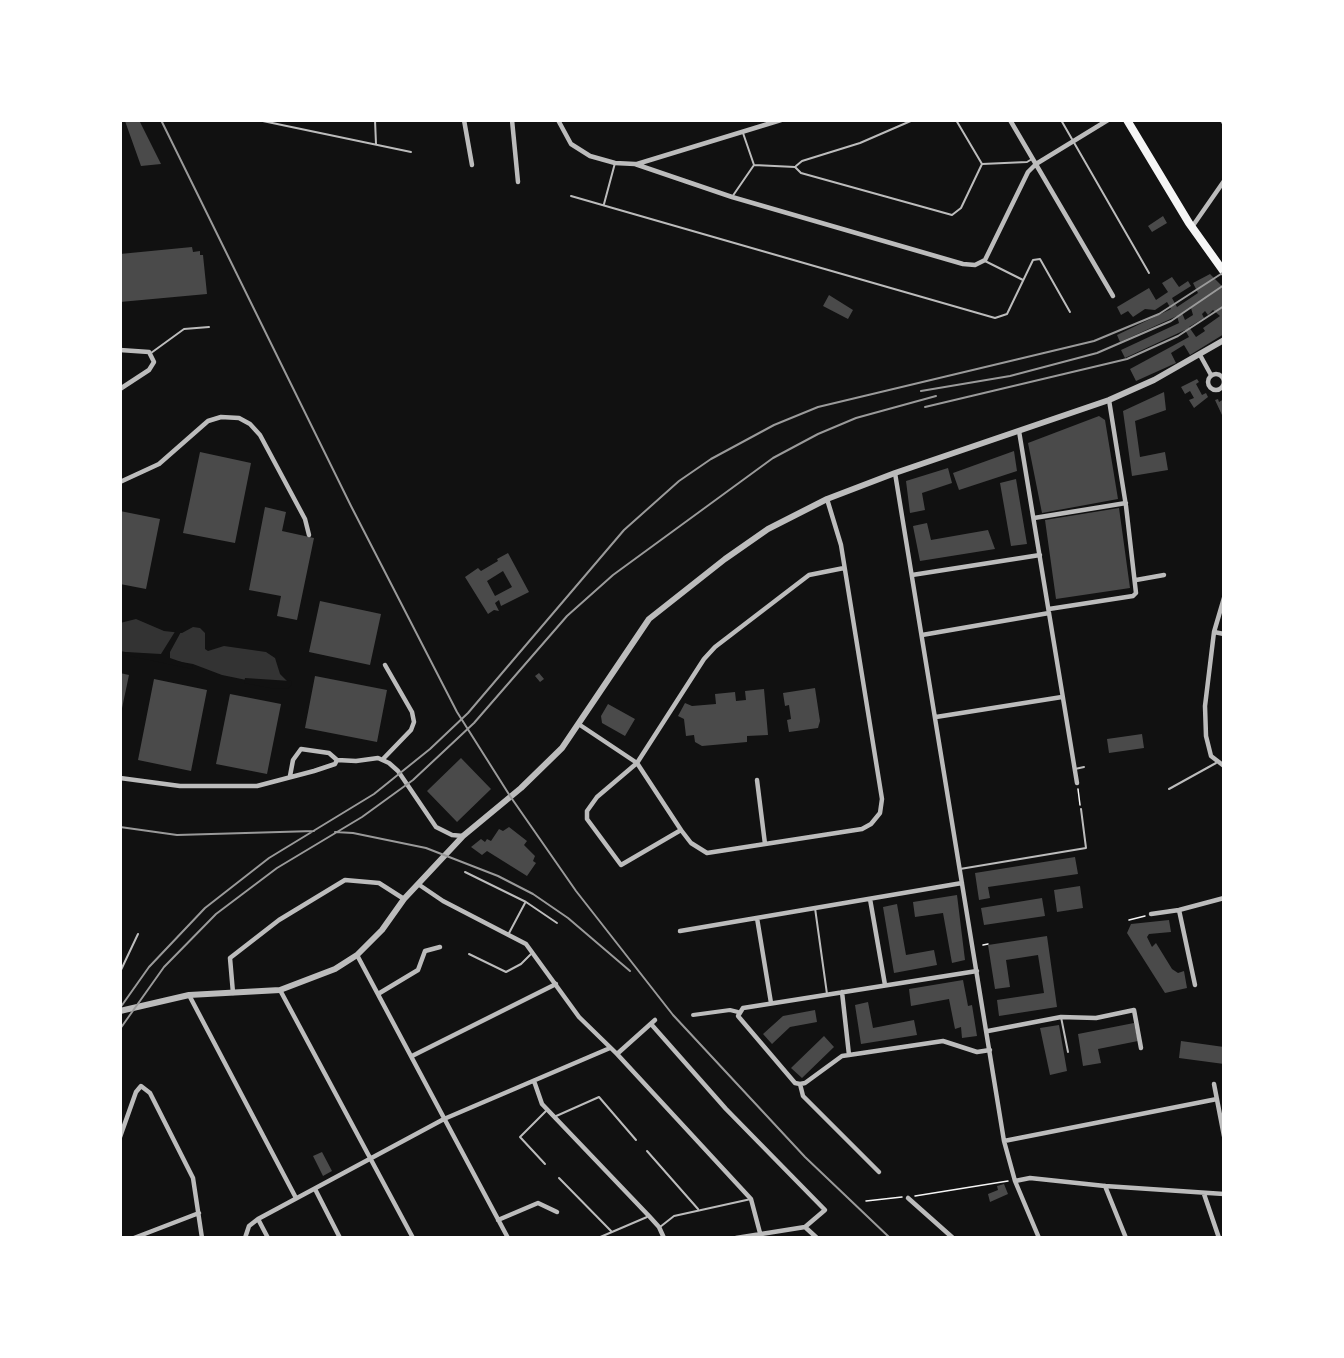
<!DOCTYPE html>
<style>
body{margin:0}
#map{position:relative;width:1344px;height:1358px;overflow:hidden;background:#111;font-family:Barlow,sans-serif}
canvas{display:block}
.frame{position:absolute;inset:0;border:122px solid #fff;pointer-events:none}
</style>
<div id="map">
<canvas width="1344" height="1358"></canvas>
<div class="frame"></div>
</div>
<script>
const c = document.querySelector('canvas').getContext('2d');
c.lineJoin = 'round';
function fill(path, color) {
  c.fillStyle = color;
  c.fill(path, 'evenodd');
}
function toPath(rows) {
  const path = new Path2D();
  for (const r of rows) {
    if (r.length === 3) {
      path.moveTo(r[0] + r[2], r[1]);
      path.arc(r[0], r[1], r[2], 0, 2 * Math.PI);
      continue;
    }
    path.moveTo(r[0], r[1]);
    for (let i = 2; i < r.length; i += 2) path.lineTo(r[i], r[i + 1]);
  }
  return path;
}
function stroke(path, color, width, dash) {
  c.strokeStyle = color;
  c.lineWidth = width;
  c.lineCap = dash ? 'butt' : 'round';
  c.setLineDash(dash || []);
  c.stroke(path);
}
fill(toPath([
 [136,619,164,631,182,633,193,627,200,628,205,633,205,649,208,651,224,646,266,652,275,658,280,674,289,683,261,683,222,675,193,664,120,651,120,623]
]), '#333');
fill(toPath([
 [176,630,182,630,170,652,170,658,193,666,192,669,125,655,126,652,161,654],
 [245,678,291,681,292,685,287,689,270,688,244,683]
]), '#111');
fill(toPath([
 [139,120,161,164,141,166,125,121],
 [1163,216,1167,223,1152,232,1148,226],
 [192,247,193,252,200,251,200,255,203,255,207,294,120,302,120,254],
 [1210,274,1224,288,1224,334,1190,355,1184,345,1171,353,1176,363,1136,381,1130,369,1189,337,1185,330,1125,358,1121,350,1179,323,1177,316,1120,342,1117,335,1171,309,1167,302,1155,310,1145,309,1133,317,1128,311,1121,315,1117,307,1149,288,1156,300,1168,292,1162,283,1172,277,1179,287,1188,281,1191,286,1172,298,1177,307,1198,293,1193,283],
 [1191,308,1193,315,1185,320,1182,313],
 [1213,310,1220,316,1203,328,1205,331,1196,337,1189,327,1204,318,1202,314,1205,311,1208,315],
 [829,295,853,310,848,319,823,306],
 [1197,379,1199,382,1196,384,1202,395,1206,393,1208,397,1194,408,1189,400,1194,398,1190,391,1185,394,1181,387],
 [1164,392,1166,410,1135,421,1140,457,1165,452,1168,470,1132,476,1123,411],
 [1218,399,1219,402,1224,399,1224,414,1222,415,1215,400],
 [1099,416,1105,420,1118,499,1042,513,1028,443],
 [1014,451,1017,471,959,490,953,473],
 [200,452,251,463,235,543,183,533],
 [948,468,952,483,922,493,925,510,910,513,906,481],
 [1016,479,1027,544,1011,546,1000,483],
 [265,507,286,512,282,531,314,538,297,620,277,616,281,596,249,590],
 [1119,508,1130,588,1056,599,1045,520],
 [120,511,160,519,146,589,120,584],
 [927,523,931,540,988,530,995,549,920,561,913,526],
 [508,553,529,592,501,606,499,600,495,603,499,611,494,610,488,614,465,577,478,568,481,571,498,561,497,559],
 [503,571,512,587,495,596,487,581],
 [320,601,381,614,370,665,309,652],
 [120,673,129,675,121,713,120,713],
 [539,673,544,679,540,682,535,676],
 [315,676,387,690,377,742,305,728],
 [154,679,207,690,191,771,138,760],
 [815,688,820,721,818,728,789,732,787,720,791,719,789,705,785,706,783,693],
 [764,689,768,735,747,736,747,742,702,746,695,742,694,735,686,736,684,719,678,716,685,703,692,706,716,704,715,694,735,692,736,701,746,700,745,691],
 [230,694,281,704,267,774,216,764],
 [608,704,635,719,625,736,602,723,601,716],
 [1142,734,1144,748,1109,753,1107,739],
 [461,758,491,789,457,822,427,791],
 [509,827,527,841,524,845,535,856,533,861,536,863,527,876,487,851,482,855,471,847,481,839,485,842,487,839,491,841,499,829,503,831],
 [1075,857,1078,874,988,887,990,898,979,900,975,873],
 [1080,886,1083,908,1057,912,1054,890],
 [957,895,965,960,952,963,943,913,915,917,913,902],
 [1042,898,1045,916,984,925,981,908],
 [897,904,906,955,934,950,937,965,894,973,883,907],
 [1169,920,1171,932,1149,934,1147,937,1152,947,1156,943,1172,969,1178,973,1184,971,1187,988,1165,993,1127,933,1131,924],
 [1047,936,1057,1007,999,1016,997,1000,1044,993,1038,955,1006,960,1010,987,995,989,988,945],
 [963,980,968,1006,972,1005,977,1036,962,1038,961,1027,955,1029,949,999,911,1006,909,989],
 [868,1002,873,1028,914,1020,917,1035,861,1044,855,1005],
 [815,1010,817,1022,790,1027,772,1044,763,1034,783,1016],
 [1134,1023,1138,1041,1098,1049,1101,1063,1083,1066,1078,1034],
 [1059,1025,1067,1071,1050,1075,1040,1028],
 [824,1036,834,1047,802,1078,791,1068],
 [1181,1041,1224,1047,1224,1064,1179,1058],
 [322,1152,332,1171,323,1176,313,1156],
 [1004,1184,1008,1194,990,1202,988,1194,998,1190,997,1186]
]), '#4a4a4a');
stroke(toPath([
 [1078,789,1080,805],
 [1129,920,1145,916],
 [983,945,988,944],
 [915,1196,1008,1181],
 [866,1201,902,1197]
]), '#f5f5f5', 1.5);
stroke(toPath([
 [258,120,411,152],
 [375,120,376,144],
 [956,120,982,164],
 [1061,120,1149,273],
 [743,133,754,165],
 [982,164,1027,162,1032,159],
 [754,165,795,167,801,173,952,215,961,208,982,164],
 [796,166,802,161,860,143,913,120],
 [571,196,995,318,1007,314,1033,260,1040,259,1070,312],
 [732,197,754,165],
 [604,204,615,163],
 [985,261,1023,280],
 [151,353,184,329,209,327],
 [1075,769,1084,767],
 [1169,789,1216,763],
 [960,869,1086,848,1081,809],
 [465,872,526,902,557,923],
 [815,908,827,994],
 [508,935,525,903],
 [469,954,506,972,521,964,532,953],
 [120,972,138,934],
 [1061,1017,1068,1052],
 [554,1117,599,1097,636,1140],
 [647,1151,698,1209],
 [545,1164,520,1137,547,1110],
 [559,1178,612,1232],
 [660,1227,674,1216,751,1199],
 [598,1238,647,1217]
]), '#bcbcbc', 2);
stroke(toPath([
 [693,1015,730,1010,738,1012]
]), '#bcbcbc', 4);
stroke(toPath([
 [464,120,472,165],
 [512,120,518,182],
 [558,120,571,144,590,156,615,163,635,164,732,197,963,264,975,265,985,260,1028,172,1036,164,1108,120],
 [1010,120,1113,296],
 [1222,120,1224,123],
 [637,164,781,120],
 [1192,227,1224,181],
 [120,350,149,352,154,362,149,370,120,389],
 [1200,355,1211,375],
 [1216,382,8],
 [1019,431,1077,783],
 [895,473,1004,1141,1015,1181,1039,1238],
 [120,482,159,464,208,421,221,417,239,418,250,424,260,435,305,519,309,535],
 [1034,518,1126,503],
 [912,575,1040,555],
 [1136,580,1164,575],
 [1224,598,1214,632,1205,706,1206,736,1211,756,1224,766],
 [1049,609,1133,596,1136,593,1126,506,1109,400],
 [1214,632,1224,634],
 [922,635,1049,613],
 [936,717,1062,697],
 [580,725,637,763,681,830,691,843,707,853,862,829,871,824,880,813,882,799,841,545,827,499],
 [383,759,411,730,414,722,412,712,385,665],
 [290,776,293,760,301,749,329,753,337,760],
 [120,778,180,786,257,786,314,771,335,764,337,760,356,761,378,758,389,763,398,771,436,827,452,835,463,836],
 [757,780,765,844],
 [681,830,621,865,587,819,587,811,597,797,637,763,704,659,715,647,809,575,844,568],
 [418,884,443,901,526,944,579,1017,617,1054,751,1199,760,1233],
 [870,899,885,985],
 [1179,910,1195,985],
 [1151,914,1179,910,1224,898],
 [757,918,771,1003],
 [680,931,962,883],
 [357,955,508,1238],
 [977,971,743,1008,738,1016,795,1083,800,1084,805,1083,842,1056,849,1055,943,1041,977,1052,990,1050],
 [280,990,413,1238],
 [842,992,849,1055],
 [233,993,230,958,279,920,345,880,379,883,404,899],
 [378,994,418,970,425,951,440,947],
 [189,995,296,1198],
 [651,1024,726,1109,825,1210,805,1227,736,1238],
 [988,1031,1061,1017,1096,1018,1134,1010,1141,1048],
 [617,1054,655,1020],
 [412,1056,556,984],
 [534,1081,542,1104,649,1216,659,1227,664,1238],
 [800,1084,803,1096,879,1172],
 [1214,1084,1224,1136],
 [120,1137,136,1092,141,1086,150,1093,193,1178,202,1238],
 [1004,1141,1217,1099],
 [1015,1181,1030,1178,1105,1186,1224,1194],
 [1105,1186,1126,1238],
 [315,1189,340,1238],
 [1204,1194,1219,1238],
 [908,1198,953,1238],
 [258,1219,268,1238],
 [498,1220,538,1203,557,1212],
 [805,1227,817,1238],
 [134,1238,199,1213],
 [245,1238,249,1226,258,1219,444,1119,610,1048]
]), '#bcbcbc', 4.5);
stroke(toPath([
 [120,1011,189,995,280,990,335,969,357,955,382,930,404,899,463,836,521,788,562,748,649,619,725,559,768,529,827,499,895,473,1109,400,1154,380,1224,340]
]), '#bcbcbc', 6);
stroke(toPath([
 [1127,120,1189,223,1224,272]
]), '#f5f5f5', 8);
stroke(toPath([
 [161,120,351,506,457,712,510,796,576,891,673,1015,805,1157,890,1238],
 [921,391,1010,376,1097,353,1171,321,1224,285],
 [925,407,1127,359,1178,336,1224,306],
 [120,827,177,835,314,831],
 [335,832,353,833,426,848,498,876,533,894,568,918,630,971],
 [120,1008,149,967,205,908,269,858,374,794,430,749,468,713,624,530,679,481,711,459,774,425,818,407,1094,341,1159,314,1224,272],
 [120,1029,164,967,216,914,277,868,362,817,413,780,474,723,567,616,613,575,773,458,818,434,856,418,936,396]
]), '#9a9a9a', 2);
</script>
